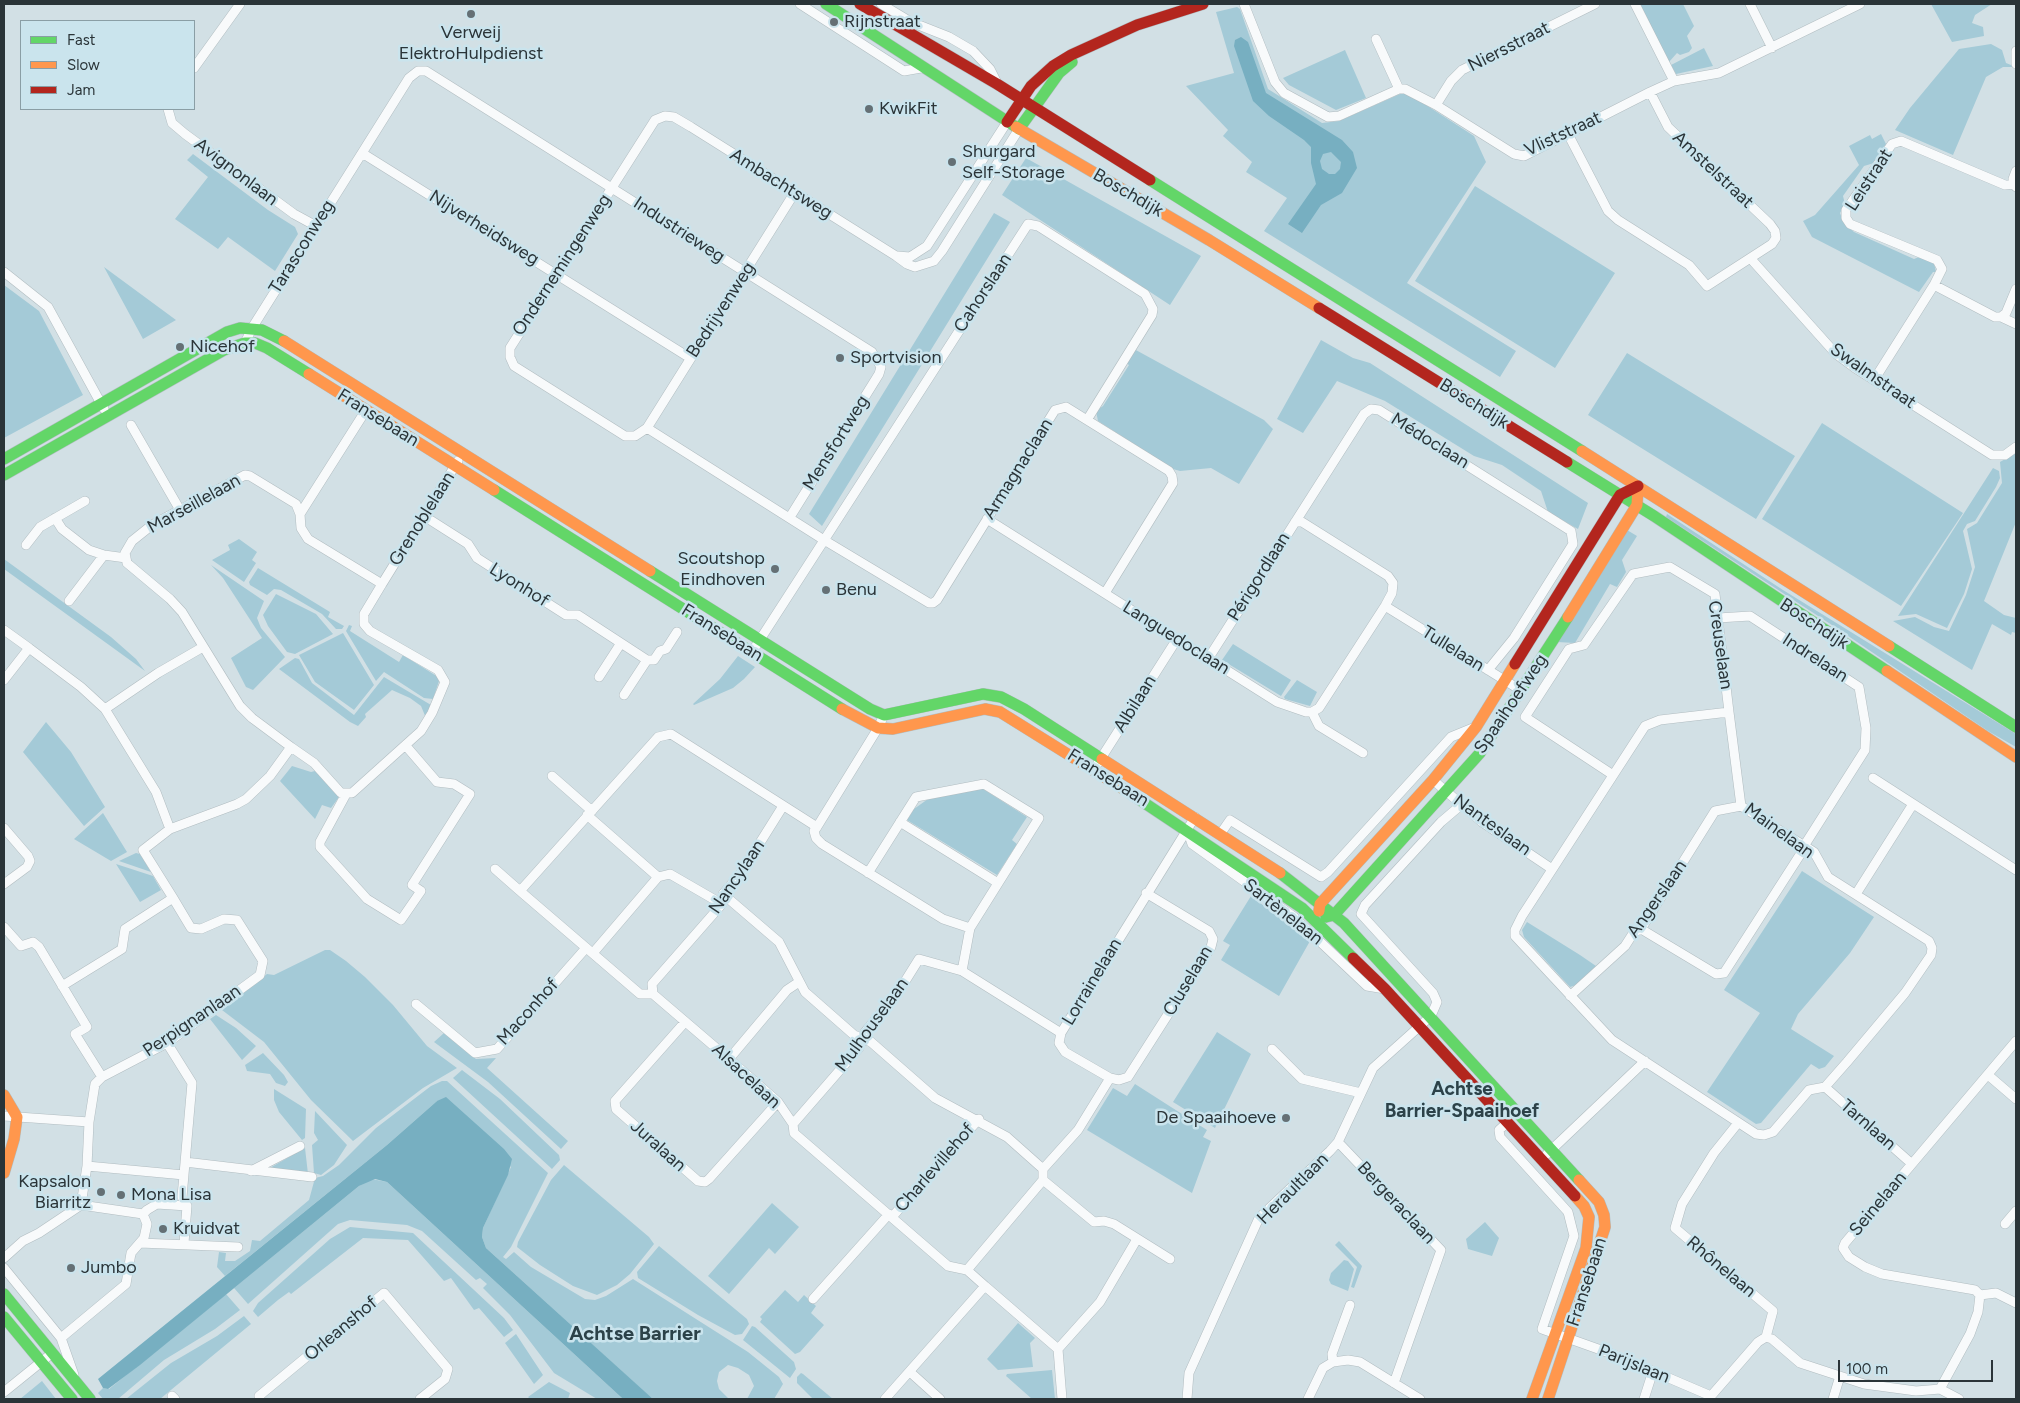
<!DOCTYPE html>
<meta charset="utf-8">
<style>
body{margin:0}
#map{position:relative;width:2020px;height:1403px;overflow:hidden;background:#d2e0e5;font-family:Figtree,sans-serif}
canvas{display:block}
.frame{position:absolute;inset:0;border:5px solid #2a3438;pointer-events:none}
.legend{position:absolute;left:20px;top:20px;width:175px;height:90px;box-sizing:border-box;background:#cae4ed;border:1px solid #8a9ea5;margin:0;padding:6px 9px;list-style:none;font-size:15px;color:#2a3438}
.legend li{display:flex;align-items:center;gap:10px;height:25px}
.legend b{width:25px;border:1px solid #8a9ea5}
.scale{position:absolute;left:1838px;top:1360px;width:155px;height:22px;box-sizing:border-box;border:2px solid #2a3438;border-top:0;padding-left:6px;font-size:15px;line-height:18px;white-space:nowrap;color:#2a3438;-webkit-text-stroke:4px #cae4ed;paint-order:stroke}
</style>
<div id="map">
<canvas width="2020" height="1403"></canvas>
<div class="frame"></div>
<ul class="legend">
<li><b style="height:6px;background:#63d668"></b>Fast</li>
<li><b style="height:6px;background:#ff974d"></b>Slow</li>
<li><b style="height:6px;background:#b3261e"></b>Jam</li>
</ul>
<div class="scale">100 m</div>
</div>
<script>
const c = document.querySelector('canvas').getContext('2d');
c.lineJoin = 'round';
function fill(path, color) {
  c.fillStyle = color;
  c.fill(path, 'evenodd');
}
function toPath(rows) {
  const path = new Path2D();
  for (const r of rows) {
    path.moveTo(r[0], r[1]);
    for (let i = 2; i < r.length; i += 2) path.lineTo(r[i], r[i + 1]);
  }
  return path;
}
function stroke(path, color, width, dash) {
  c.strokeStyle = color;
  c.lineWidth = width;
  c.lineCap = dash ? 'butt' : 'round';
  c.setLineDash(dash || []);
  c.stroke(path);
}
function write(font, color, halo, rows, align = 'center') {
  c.font = font + ' Figtree,sans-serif';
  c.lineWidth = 5;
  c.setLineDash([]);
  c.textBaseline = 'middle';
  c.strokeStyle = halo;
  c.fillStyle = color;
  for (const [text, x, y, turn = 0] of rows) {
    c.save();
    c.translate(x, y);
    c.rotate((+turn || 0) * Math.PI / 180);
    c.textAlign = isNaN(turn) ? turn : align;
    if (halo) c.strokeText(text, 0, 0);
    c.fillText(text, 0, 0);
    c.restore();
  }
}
fill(toPath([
 [1640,4,1683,4,1694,26,1687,36,1692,48,1689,52,1680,55,1677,53,1669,62],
 [1931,4,1992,4,1975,15,1972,23,1983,27,1984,36,1952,42],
 [1237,7,1240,9,1268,89,1322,123,1339,121,1400,94,1409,94,1474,136,1486,162,1407,283,1516,351,1500,377,1264,231,1287,198,1246,172,1252,162,1223,136,1228,130,1186,86,1234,73,1216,12],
 [1991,44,2002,50,2006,63,2016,67,2003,67,1986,77,1953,155,1895,130,1910,108,1959,49],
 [1704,48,1713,66,1676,74,1671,65],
 [1345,50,1366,98,1336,110,1289,85,1283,78],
 [1881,134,1886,144,1874,163,1864,166,1843,196,1845,204,1840,213,1843,221,1854,232,1914,259,1919,257,1934,263,1936,272,1933,272,1919,292,1812,237,1803,221,1815,215,1859,165,1849,146,1870,135,1872,139],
 [193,154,268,210,295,227,298,234,275,271,228,237,218,249,175,219,208,177,187,160],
 [1026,158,1201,256,1170,305,1002,195],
 [1475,186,1615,273,1555,368,1415,281],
 [994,213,1010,222,822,526,809,514],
 [104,267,176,320,143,339],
 [4,285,39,311,83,395,4,438],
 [1321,340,1353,358,1370,363,1588,503,1578,529,1548,512,1541,491,1502,465,1474,456,1385,401,1337,381,1303,433,1277,419],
 [1134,349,1264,420,1273,429,1239,484,1211,468,1180,471,1173,469,1098,421,1096,411,1103,406,1129,365,1126,363],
 [1627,353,1795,456,1756,519,1588,415],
 [1822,423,1963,513,1901,606,1762,519],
 [2016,453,2016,522,1984,601,2004,615,2016,618,2016,633,2012,632,2011,635,1992,624,1972,670,1893,621,1915,617,1934,627,1949,631,1966,595,1975,567,1967,529,1977,523,2002,483,2000,462],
 [1993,468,1999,471,2000,478,1996,487,1975,521,1967,524,1963,531,1972,569,1964,594,1947,628,1916,614,1898,616],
 [1667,514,1783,590,2016,734,2016,747,1988,731,1835,627,1666,517],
 [1627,530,1637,536,1622,560,1626,572,1617,587,1610,584,1575,643,1557,642],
 [239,539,257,552,252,560,256,563,244,582,212,560,230,550,228,545],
 [4,559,111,637,136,659,145,671,4,569],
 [211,565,264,601,257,618,261,628,285,657,253,690,246,687,231,658,262,638,223,578],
 [258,568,330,612,328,617,344,626,342,629,336,629,322,614,281,590,274,589,267,595,250,585,249,582],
 [276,594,316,614,333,634,295,654,287,652,268,626,263,615],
 [349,625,352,626,350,631,399,662,403,655,438,677,439,681,433,699,424,698,384,672,376,681,346,631],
 [343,633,374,685,354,710,315,682,299,655],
 [1233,644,1291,680,1281,696,1222,660],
 [738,656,755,667,744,679,733,688,694,705,693,704,720,679],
 [295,658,299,659,312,683,354,715,384,677,431,705,426,718,421,706,410,698,392,690,365,714,366,717,358,726,350,722,279,669],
 [1297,680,1317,692,1310,706,1285,699,1284,697],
 [46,722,71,752,105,807,84,826,23,752],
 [292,766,311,772,315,771,339,797,331,808,322,805,315,819,280,781],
 [980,787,1027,817,1012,840,1017,844,997,875,907,820,914,809,928,799],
 [103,813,127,852,111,861,74,839],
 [136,853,140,854,151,872,119,861],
 [116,864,153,876,161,890,140,902],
 [1802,871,1874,917,1850,953,1798,1014,1791,1029,1834,1056,1825,1067,1819,1069,1811,1064,1761,1123,1756,1124,1707,1092,1760,1013,1724,990],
 [1251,896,1310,941,1279,996,1221,960,1230,945,1223,941],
 [1527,922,1580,955,1596,966,1576,985,1570,987,1524,937,1522,930],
 [325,950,330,950,346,961,365,977,393,1005,427,1046,457,1068,423,1088,353,1141,311,1100,264,1042,222,1010,267,974,274,975],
 [216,1015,236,1028,256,1046,242,1060,210,1019],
 [1217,1032,1251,1054,1215,1128,1173,1102],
 [444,1033,476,1059,496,1058,487,1068,568,1141,561,1149,488,1082,434,1042],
 [263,1053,284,1075,288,1082,285,1086,276,1083,270,1074,247,1071,245,1065],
 [462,1070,500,1099,559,1155,560,1160,552,1169,453,1078],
 [442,1081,447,1081,548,1173,511,1247,503,1257,506,1259,514,1252,531,1267,585,1299,595,1300,606,1296,633,1279,748,1352,779,1377,783,1384,774,1399,747,1399,754,1386,749,1375,738,1368,728,1365,719,1372,717,1381,719,1389,729,1399,653,1399,646,1393,486,1248,482,1237,483,1228,511,1167,437,1101,387,1145,225,1276,217,1267,219,1252,226,1253,225,1261,235,1261,250,1251,252,1240,260,1241,309,1200,315,1178,323,1176,339,1165,376,1128,431,1086],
 [1135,1084,1207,1130,1203,1137,1211,1141,1192,1193,1087,1130,1113,1088,1127,1096],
 [274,1089,306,1109,305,1138,302,1140,279,1112,274,1100],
 [315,1111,347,1145,334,1165,321,1175,314,1173,312,1145,318,1140,314,1133],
 [305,1148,308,1174,268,1169],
 [564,1165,649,1237,654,1244,630,1274,617,1285,597,1295,573,1286,540,1265,517,1247,518,1242,551,1180],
 [372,1179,387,1182,623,1399,597,1399,554,1373,510,1315,483,1288,487,1284,480,1278,476,1280,422,1231,407,1225,350,1220,338,1224,248,1304,234,1288,359,1186],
 [772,1203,799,1227,775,1254,769,1248,729,1294,708,1276],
 [1485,1222,1499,1238,1492,1256,1468,1249,1466,1239],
 [350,1227,413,1233,504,1318,513,1330,504,1337,479,1308,474,1310,451,1278,444,1281,408,1240,363,1238,291,1294,289,1292,278,1300,258,1317,253,1311,258,1303,330,1239],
 [1339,1241,1362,1266,1354,1288,1351,1287,1357,1267,1335,1245],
 [659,1246,747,1319,749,1324,742,1334,735,1335,698,1315,638,1278,637,1272],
 [1344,1260,1348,1261,1354,1269,1348,1291,1331,1284,1329,1280,1331,1273],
 [785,1290,798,1302,804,1295,816,1306,811,1313,824,1325,800,1352,795,1354,760,1322,762,1319,760,1317],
 [226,1294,240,1310,215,1329,164,1360,118,1399,103,1399,98,1393,103,1388,109,1389],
 [244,1316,251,1324,160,1399,126,1399,171,1363,217,1336],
 [1018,1323,1035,1338,1030,1343,1033,1367,998,1370,987,1359],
 [752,1326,755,1327,794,1362,796,1369,790,1378,743,1340],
 [516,1334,543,1375,534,1384,505,1343],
 [1052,1370,1055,1399,1032,1399,1006,1376,1007,1374],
 [801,1373,803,1374,833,1399,813,1399,797,1383,797,1377],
 [42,1381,56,1399,20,1399],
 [549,1382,570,1393,568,1399,530,1399,528,1397]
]), '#a4cad7');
fill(toPath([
 [1241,37,1248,42,1266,93,1342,140,1353,152,1357,168,1342,193,1321,205,1302,233,1288,224,1316,184,1311,163,1311,147,1304,140,1269,116,1253,101,1234,46,1235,40],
 [1331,152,1341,162,1340,169,1335,174,1329,174,1322,169,1320,161,1323,154],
 [446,1097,504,1149,512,1159,508,1175,483,1228,482,1237,486,1248,653,1399,623,1399,387,1182,375,1179,359,1186,140,1365,108,1389,103,1388,98,1379,387,1145,437,1101]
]), '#77afc1');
const street = toPath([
 [800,4,904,71,921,68],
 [881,4,911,22,949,37,973,51,990,69,997,83],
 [1244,4,1275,82,1284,93,1328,117,1339,116,1399,89,1405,89,1436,105,1514,154,1524,156,1650,92],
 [1635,4,1674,81],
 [1750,4,1772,48],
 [1376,39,1399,89],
 [2016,51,2016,64],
 [194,68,240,4],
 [1436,105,1451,81,1462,70,1595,4],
 [168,109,172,123,185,134,294,214,316,226],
 [1568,134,1608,211,1618,220,1689,265,1707,286,1772,244,1776,238,1775,231,1770,224,1668,127,1650,92,1674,81,1719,73,1860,4],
 [2016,187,2013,179,2016,171],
 [795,192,647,428,635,436,625,436,514,366,510,357,510,348,655,120,665,116,674,117,691,127,896,256,907,264,915,267,934,261,942,251,1019,129],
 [897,256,910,257,927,246,1007,122],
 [1751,259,1836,354,1855,368,1992,455,2005,455,2016,447],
 [4,272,48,307,104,409],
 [1934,285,1942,269,1937,260,1850,224,1846,218,1846,210,1892,144,1901,141,2005,185,2014,184],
 [2001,317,2016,324],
 [245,343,252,328,362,153],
 [690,358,362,153,409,78,418,71,426,71,872,352,881,367,879,374,790,517],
 [1874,380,1934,285,1995,317,2001,317,2006,313,2016,289],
 [131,425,180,510],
 [647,428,824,540,929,603,933,603,937,600,1055,410,1066,407,1169,471,1172,476,1173,483,1105,593],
 [300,514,366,410],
 [424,516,468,544,477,558,566,615,578,615,647,660],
 [55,518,62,529,89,550,104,555,126,558],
 [987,519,1277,702,1306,712,1312,712,1319,726,1363,753],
 [1295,522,1302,522,1388,576,1393,583,1392,593,1385,606,1319,708,1312,712],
 [26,545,40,527,85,501],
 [382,584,458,461],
 [69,601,104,555],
 [1385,606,1522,691],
 [1718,618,1750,616,1859,687,1866,728,1865,750,1804,846],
 [4,630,29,648],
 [752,652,1028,224,1038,226,1145,294,1153,309,1152,315,1087,420],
 [1208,659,1364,414,1371,409,1379,410,1571,531,1573,544,1514,638,1488,670],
 [599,677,621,643],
 [4,680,29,648,81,687,105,709,156,792,170,829,143,850,173,898,191,928,201,929,224,919,237,920,263,961,260,975,215,1008,167,1043,102,1077,95,1084,89,1122,87,1166,81,1205],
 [624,695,647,660,654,660,660,651,666,649,677,632],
 [105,709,158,673,203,647],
 [1729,712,1741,806,1814,852,1828,877,1929,941,1932,948,1931,955,1905,993,1847,1062,1825,1087,1809,1090,1773,1132,1764,1135,1756,1134,1612,1040,1515,936,1515,930,1522,916,1645,726,1660,720,1729,712],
 [884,715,878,728,817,827,671,734,658,737,520,891,640,994,653,994,729,1059,778,1102,793,1124,794,1133,948,1266,967,1270,985,1286],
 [1098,763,1177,639],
 [1613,775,1525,717,1569,649,1584,645,1633,574,1670,567,1715,594,1729,712],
 [552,776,592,811],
 [1873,778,2016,870],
 [1433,780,1482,822,1552,869],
 [346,794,320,842,320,847,367,899,401,920,421,891,412,885,470,794,454,784,437,782,406,746],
 [587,815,658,877],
 [900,822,998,883],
 [817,827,814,831,816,838,822,844,943,919,970,928],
 [4,828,28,856,30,861,27,867,4,884],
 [170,829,237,804,246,799,270,776,291,747,252,718,240,706,182,612,170,599,127,563,125,553,132,541,152,525,245,475,250,476,296,504,300,514,301,528,308,539,382,584,364,614,364,624,370,631,438,670,445,682,432,713,421,731,352,793,341,793,314,763,291,747],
 [1187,829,1192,844,1294,917,1367,986,1385,989],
 [1221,833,1230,820,1321,877,1328,872,1451,737,1473,728],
 [495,869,520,891],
 [868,873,916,797,984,784,1039,818,970,928,962,971],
 [723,894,779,942,805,992,854,1035,871,1042,935,1098,1007,1137,1043,1169],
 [1856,894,1913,804],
 [4,927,21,946,33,942,39,947,87,1027,75,1034,102,1077],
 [1641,929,1716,974,1724,973,1805,847],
 [593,953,658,877,670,874,722,904],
 [62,986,122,949,125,929,173,898],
 [653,994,652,984,722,904,723,894,741,873,783,806],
 [1570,996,1625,946,1634,932,1641,929,1715,811,1741,806],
 [416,1004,475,1053,497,1049,586,948],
 [685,1022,615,1101,616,1109,698,1181,705,1182,709,1179,778,1102],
 [2016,1041,1845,1243,1843,1248,1849,1257,1865,1267,1882,1274,1975,1290,1980,1295,1996,1293,2016,1303],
 [167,1043,192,1083,182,1197,187,1206,184,1243],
 [1272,1049,1302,1079,1361,1093],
 [729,1059,787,990,799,982],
 [1988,1075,2016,1099],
 [1110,1078,1119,1080,1128,1077,1211,947,1213,939,1209,931,1146,893],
 [1825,1087,1912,1164],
 [4,1116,89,1122],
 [1508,1122,1499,1130,1500,1137,1568,1212,1574,1236,1542,1329,1615,1355,1711,1396,1758,1342,1766,1337,1772,1339,1800,1363,1864,1384,1916,1391,1940,1389,1959,1399],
 [1738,1123,1714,1153,1682,1204,1675,1228,1773,1311,1766,1337],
 [793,1124,859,1048,865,1032,899,991,919,959,962,971,1061,1033],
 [1338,1142,1441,1250,1394,1383],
 [1547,1154,1645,1061],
 [185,1162,312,1177],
 [87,1166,184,1175],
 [251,1171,300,1146],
 [1043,1180,1094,1222,1104,1221,1114,1224,1170,1259],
 [892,1217,979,1119],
 [2005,1224,2016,1211],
 [140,1243,238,1247],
 [4,1258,23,1241,39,1233,81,1205,143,1214],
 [4,1268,61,1338,74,1375],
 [967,1270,1043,1180,1043,1169,1078,1130,1110,1078,1065,1052,1059,1043,1061,1033,1195,817],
 [813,1299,889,1214],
 [61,1338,126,1284,131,1253,144,1238,147,1224,143,1214,147,1210,157,1204,187,1206],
 [1058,1349,1100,1302,1137,1239],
 [1333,1362,1332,1354,1350,1305],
 [910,1372,940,1399],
 [1940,1389,1970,1334,1978,1312,1980,1295],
 [4,1392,51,1354],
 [172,1396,175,1399],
 [260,1399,259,1396,384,1293,448,1369,445,1379,420,1399],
 [885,1399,985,1286,1058,1349,1062,1399],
 [1187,1399,1189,1373,1259,1218,1330,1151,1338,1142,1373,1068,1431,1016,1437,1002,1433,993,1361,914,1365,905,1441,822,1461,805],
 [1308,1399,1323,1368,1333,1362,1348,1360,1360,1362,1420,1399],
 [1644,1399,1653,1371],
 [1833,1399,1840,1376]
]);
const fast = toPath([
 [826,4,1016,127],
 [1019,129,1059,73,1072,62],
 [1150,180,1582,451],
 [4,459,227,332,240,328,262,330,284,341],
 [1567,462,1654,516,1887,671],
 [4,475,224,350,245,343,255,343,267,348,309,374],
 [494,490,842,709],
 [650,571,870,709,884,715,983,694,1001,697,1024,709,1102,759],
 [1889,646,2016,727],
 [1122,788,1302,908,1353,958],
 [1280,873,1344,923,1579,1180],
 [1326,917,1334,915,1480,753,1568,617],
 [4,1294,90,1399],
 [4,1317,72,1399]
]);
const slow = toPath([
 [1016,127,1209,240,1319,308],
 [284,341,650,571],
 [309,374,494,490],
 [1582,451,1889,646],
 [1568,617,1637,505,1638,486],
 [1887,671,2016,757],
 [842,709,878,728,893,729,985,709,1000,712,1122,788],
 [1102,759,1280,873],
 [1319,911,1320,904,1433,780,1476,727,1515,664],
 [4,1095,17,1117,14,1139,4,1173],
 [1532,1399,1586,1248,1589,1217,1584,1206,1575,1196],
 [1548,1399,1605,1227,1604,1215,1599,1202,1579,1180]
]);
const jam = toPath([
 [860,4,997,84,1150,180],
 [1007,122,1031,86,1053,66,1071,55,1137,25,1203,4],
 [1319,308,1567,462],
 [1515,664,1620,495,1638,486],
 [1353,958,1385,989,1575,1196]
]);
stroke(street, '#b1bcc0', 10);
stroke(fast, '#b1bcc0', 12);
stroke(slow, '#b1bcc0', 12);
stroke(jam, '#b1bcc0', 12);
stroke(street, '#f8fafb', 9);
stroke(fast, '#63d668', 11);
stroke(slow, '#ff974d', 11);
stroke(jam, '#b3261e', 11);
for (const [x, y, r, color] of [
 [471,14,5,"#657075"],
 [834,22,5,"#657075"],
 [869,109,5,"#657075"],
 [952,162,5,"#657075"],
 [180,347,5,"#657075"],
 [840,358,5,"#657075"],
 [775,569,5,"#657075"],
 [826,590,5,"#657075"],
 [1286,1118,5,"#657075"],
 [101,1192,5,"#657075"],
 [121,1195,5,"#657075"],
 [163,1229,5,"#657075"],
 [71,1268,5,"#657075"]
]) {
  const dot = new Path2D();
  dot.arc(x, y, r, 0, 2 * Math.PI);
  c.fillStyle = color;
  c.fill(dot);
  stroke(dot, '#cae4ed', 2);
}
write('18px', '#2a3438', '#cae4ed', [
 ["Rijnstraat",844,22],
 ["Verweij",471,33,"center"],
 ["ElektroHulpdienst",471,54,"center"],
 ["KwikFit",879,109],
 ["Shurgard",962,152],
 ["Self-Storage",962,173],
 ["Nicehof",190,347],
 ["Sportvision",850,358],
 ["Scoutshop",765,559,"right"],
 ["Eindhoven",765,580,"right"],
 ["Benu",836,590],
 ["De Spaaihoeve",1276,1118,"right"],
 ["Kapsalon",91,1182,"right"],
 ["Biarritz",91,1203,"right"],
 ["Mona Lisa",131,1195],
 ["Kruidvat",173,1229],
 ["Jumbo",81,1268]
], 'left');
write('18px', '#2a3438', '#cae4ed', [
 ["Niersstraat",1509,47,-27],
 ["Vliststraat",1563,134,-25],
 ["Amstelstraat",1713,170,43],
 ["Avignonlaan",236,172,37],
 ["Leistraat",1869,180,-57],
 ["Ambachtsweg",781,184,32],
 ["Boschdijk",1128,193,30],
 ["Nijverheidsweg",484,228,32],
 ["Industrieweg",679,230,33],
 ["Tarasconweg",302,247,-58],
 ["Ondernemingenweg",562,265,-57],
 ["Cahorslaan",983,293,-57],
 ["Bedrijvenweg",721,310,-57],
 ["Swalmstraat",1873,376,35],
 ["Boschdijk",1474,404,32],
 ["Fransebaan",378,418,32],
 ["Médoclaan",1430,441,32],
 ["Mensfortweg",836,443,-58],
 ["Armagnaclaan",1018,469,-58],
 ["Marseillelaan",194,504,-29],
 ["Grenoblelaan",422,519,-58],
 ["Périgordlaan",1259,577,-58],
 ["Lyonhof",519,585,32],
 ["Boschdijk",1814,624,33],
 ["Fransebaan",722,633,32],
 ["Languedoclaan",1176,638,32],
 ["Creuselaan",1720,645,82],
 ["Tullelaan",1453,649,32],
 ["Indrelaan",1815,658,33],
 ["Albilaan",1135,704,-58],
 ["Spaaihoefweg",1511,704,-56],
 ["Fransebaan",1108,778,32],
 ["Nanteslaan",1492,825,36],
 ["Mainelaan",1779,831,36],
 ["Nancylaan",737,877,-56],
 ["Angerslaan",1657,899,-55],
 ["Sartènelaan",1283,912,38],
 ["Cluselaan",1188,981,-59],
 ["Lorrainelaan",1092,982,-59],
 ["Maconhof",528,1012,-48],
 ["Perpignanlaan",192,1021,-34],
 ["Mulhouselaan",872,1025,-54],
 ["Alsacelaan",746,1076,43],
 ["Tarnlaan",1868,1125,41],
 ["Juralaan",658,1146,42],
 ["Charlevillehof",935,1168,-49],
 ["Heraultlaan",1293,1189,-45],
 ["Bergeraclaan",1396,1203,47],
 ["Seinelaan",1878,1204,-50],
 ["Rhônelaan",1721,1267,40],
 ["Fransebaan",1587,1282,-72],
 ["Orleanshof",341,1329,-40],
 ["Parijslaan",1634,1364,22]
]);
write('bold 19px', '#2c4249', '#cae4ed', [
 ["Achtse",1462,1089],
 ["Barrier-Spaaihoef",1462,1111]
]);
write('bold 20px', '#2c4249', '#cae4ed', [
 ["Achtse Barrier",635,1334]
]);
</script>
